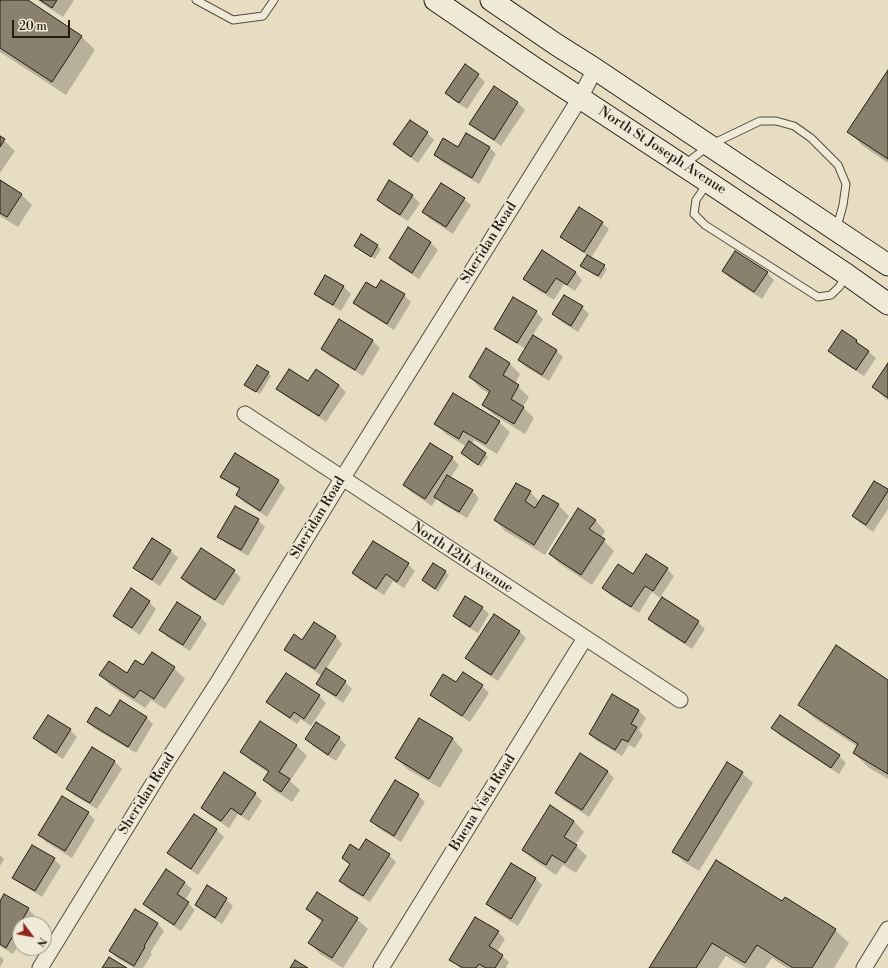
<!DOCTYPE html>
<style>
body{margin:0}
#map{position:relative;width:888px;height:968px;overflow:hidden;background:#e7ddc2;font-family:"Libre Bodoni",serif}
canvas{display:block}
.north{position:absolute;left:12px;top:916px;width:40px;height:40px;box-sizing:border-box;background:#efe9d7;border:1px solid #9e9788;border-radius:50%;rotate:122deg;font-size:11px;font-weight:700;line-height:16px;text-align:center;color:#241c12}
.north::after{content:'';display:block;margin:auto;width:14px;height:18px;background:#8f2418;clip-path:polygon(50% 0,100% 100%,50% 72%,0 100%)}
.scale{position:absolute;left:12px;top:20px;width:58px;height:18px;box-sizing:border-box;border:2px solid #241c12;border-top:0;padding-left:5px;font-size:12px;line-height:14px;white-space:nowrap;color:#241c12;-webkit-text-stroke:3px #efe9d7;paint-order:stroke}
</style>
<div id="map">
<canvas width="888" height="968"></canvas>
<div class="north">N</div>
<div class="scale">20 m</div>
</div>
<script>
const c = document.querySelector('canvas').getContext('2d');
c.lineJoin = 'round';
function fill(path, color) {
  c.fillStyle = color;
  c.fill(path, 'evenodd');
}
function toPath(rows) {
  const path = new Path2D();
  for (const r of rows) {
    path.moveTo(r[0], r[1]);
    for (let i = 2; i < r.length; i += 2) path.lineTo(r[i], r[i + 1]);
  }
  return path;
}
function stroke(path, color, width, dash) {
  c.strokeStyle = color;
  c.lineWidth = width;
  c.lineCap = dash ? 'butt' : 'round';
  c.setLineDash(dash || []);
  c.stroke(path);
}
function write(font, color, halo, rows, align = 'center') {
  c.font = font + ' "Libre Bodoni",serif';
  c.lineWidth = 3;
  c.setLineDash([]);
  c.textBaseline = 'middle';
  c.strokeStyle = halo;
  c.fillStyle = color;
  for (const [text, x, y, turn = 0] of rows) {
    c.save();
    c.translate(x, y);
    c.rotate((+turn || 0) * Math.PI / 180);
    c.textAlign = isNaN(turn) ? turn : align;
    if (halo) c.strokeText(text, 0, 0);
    c.fillText(text, 0, 0);
    c.restore();
  }
}
fill(toPath([
 [0,0,26,0,81,36,95,50,66,95,0,52],
 [37,0,74,0,63,17],
 [888,72,888,163,863,146,849,132],
 [478,75,485,82,467,109,453,100,446,93],
 [494,88,518,103,525,110,501,146,478,130,471,124],
 [427,133,434,140,418,163,401,151,394,144],
 [0,137,15,151,0,173],
 [458,148,490,148,496,154,479,184,442,162,435,155],
 [0,181,22,195,32,205,18,227,0,216],
 [390,181,413,196,420,203,408,221,385,207,378,200],
 [464,199,471,205,453,234,430,219,423,212],
 [602,223,609,229,591,258,607,269,601,279,582,266,588,256,569,243,562,236],
 [408,229,431,243,438,250,419,279,397,265,390,258],
 [362,236,381,249,375,259,355,246],
 [723,271,767,273,774,280,762,299,730,278],
 [576,273,582,280,575,291,564,284,554,300,531,286,525,279],
 [326,276,344,287,351,294,341,311,322,300,315,293],
 [377,289,404,295,411,302,394,330,362,310,355,303],
 [564,296,582,307,589,314,578,332,560,321,553,314],
 [536,312,543,319,532,336,556,350,563,357,549,381,526,367,519,360,526,349,502,335,495,329],
 [340,321,373,341,380,348,363,376,329,356,322,349],
 [856,341,876,358,864,376,836,358,829,351],
 [486,350,510,364,520,374,515,384,529,397,523,407,534,418,525,434,494,415,483,405,490,394,480,388,470,377],
 [888,365,888,401,873,387],
 [268,373,271,376,260,394,249,388],
 [308,382,339,385,346,392,326,422,284,395,278,388],
 [499,422,510,432,497,454,474,440,472,444,488,457,481,467,462,453,467,447,446,434,436,424],
 [452,458,459,465,450,478,472,491,479,498,467,518,442,504,437,498,432,506,411,492,404,485],
 [222,476,278,481,285,488,267,517,244,502,237,495,240,490,229,483],
 [888,491,888,509,873,532,860,523,853,516],
 [530,492,540,502,558,505,569,516,545,555,505,531,495,520],
 [258,520,265,527,248,556,226,543,219,536],
 [595,520,605,531,601,538,614,551,592,585,560,564,550,554],
 [152,540,171,551,178,558,160,586,141,574,134,568],
 [373,542,408,564,415,571,404,588,393,581,384,595,360,580,353,573],
 [434,564,449,575,438,592,423,580],
 [667,569,674,576,660,598,652,592,639,613,610,595,603,588,634,576],
 [234,571,241,578,223,606,189,585,182,578],
 [149,602,156,609,140,635,121,622,114,616],
 [482,607,489,614,478,633,461,623,454,616],
 [200,617,207,624,190,651,167,637,161,630],
 [649,619,698,622,705,629,692,649,656,626],
 [314,623,336,637,342,644,326,669,345,682,352,689,343,703,324,690,317,683,322,676,292,656,285,649,302,641],
 [519,631,526,638,498,681,473,665,466,658],
 [144,667,174,668,185,679,165,709,151,700,145,708,111,686,100,675,127,674],
 [888,681,888,779,868,767,854,753,858,747,814,718,800,704],
 [456,683,482,686,489,693,470,722,438,701,431,695],
 [613,695,639,711,646,718,639,730,643,735,635,748,629,745,622,756,597,741,590,734],
 [319,696,326,703,311,726,301,719,297,724,275,709,268,702],
 [146,717,153,724,136,753,95,729,88,722],
 [420,720,453,739,463,750,440,788,407,769,396,758],
 [773,728,839,756,846,763,839,774,779,735],
 [70,730,77,737,63,759,41,745,34,738],
 [339,738,346,745,336,761,313,746,306,739],
 [296,745,307,756,290,781,300,790,292,802,275,791,264,780,269,773,252,762,241,752],
 [92,748,115,762,122,769,97,809,75,796,68,789],
 [607,771,614,778,589,817,563,800,556,793],
 [742,773,753,783,699,871,684,862,673,851],
 [255,794,262,801,249,821,238,814,229,828,209,815,202,808],
 [418,795,425,802,401,842,378,828,371,821],
 [88,813,95,820,72,858,46,842,39,835],
 [194,815,217,830,224,837,198,875,176,860,169,853],
 [574,821,584,832,575,845,587,856,576,873,563,865,556,875,534,860,523,850],
 [360,851,389,855,396,862,370,902,347,888,340,881,350,865,343,858],
 [0,855,4,859,0,866],
 [54,859,61,866,42,897,21,884,14,877],
 [166,870,185,883,192,889,185,900,195,910,181,931,151,911,144,904],
 [535,878,542,885,518,926,494,911,487,904],
 [226,899,233,906,222,924,203,911,196,905],
 [0,903,28,909,35,916,30,924,20,924,20,942,13,954,0,946],
 [783,903,835,930,849,943,834,968,787,968,772,958,765,968,746,968,726,956,718,968,651,968],
 [307,909,357,919,368,929,343,968,320,954,310,943,323,923],
 [135,910,158,924,164,931,150,953,152,954,143,968,134,968,117,958,110,951],
 [498,932,505,939,497,952,509,962,506,968,460,968,450,959],
 [0,956,4,960,0,967]
]), '#0003');
const building = toPath([
 [0,0,28,0,82,36,52,82,0,48,0,0],
 [40,0,57,0,52,8,40,0],
 [465,64,479,74,459,103,445,93,465,64],
 [888,70,888,159,847,132,888,70],
 [494,86,518,102,494,140,469,124,494,86],
 [410,120,428,132,411,157,393,144,410,120],
 [466,133,490,147,472,178,434,155,443,138,458,147,466,133],
 [0,136,5,139,0,147,0,136],
 [0,180,22,194,7,217,0,213,0,180],
 [389,180,413,195,400,215,377,200,389,180],
 [441,183,465,198,446,227,422,212,441,183],
 [579,207,603,222,584,252,560,237,579,207],
 [408,227,431,242,412,273,389,258,408,227],
 [361,234,378,245,371,257,354,246,361,234],
 [542,250,576,272,567,285,556,278,546,293,523,279,542,250],
 [735,251,768,272,754,292,722,271,735,251],
 [587,255,605,265,598,276,580,266,587,255],
 [325,275,344,286,333,305,314,294,325,275],
 [381,280,405,294,387,324,353,303,366,282,376,288,381,280],
 [564,295,583,306,571,326,552,314,564,295],
 [513,297,537,311,517,343,494,329,513,297],
 [339,319,373,340,355,370,321,349,339,319],
 [842,330,857,340,856,342,869,351,856,370,828,351,842,330],
 [533,335,557,350,542,375,518,360,533,335],
 [486,348,510,363,503,375,519,385,511,399,524,407,514,424,482,405,490,391,469,377,486,348],
 [888,363,888,398,872,387,888,363],
 [257,365,269,372,256,392,244,385,257,365],
 [289,369,308,381,316,369,339,385,319,416,276,389,289,369],
 [453,393,500,421,486,444,463,431,459,439,434,424,453,393],
 [469,441,486,453,478,465,461,453,469,441],
 [430,443,453,457,425,499,403,485,430,443],
 [235,453,279,480,260,511,236,495,240,488,220,477,235,453],
 [447,475,473,490,459,512,434,497,447,475],
 [874,481,888,489,888,491,866,525,852,516,874,481],
 [516,483,531,491,525,501,535,508,543,495,559,504,534,545,494,520,516,483],
 [235,506,259,519,241,550,217,537,235,506],
 [578,508,596,520,589,529,605,539,581,575,549,554,578,508],
 [152,538,171,550,152,580,133,568,152,538],
 [373,541,409,563,397,582,386,574,376,589,352,573,373,541],
 [201,548,235,570,215,600,181,578,201,548],
 [646,554,668,568,653,591,645,586,631,607,602,588,618,564,633,574,646,554],
 [433,563,446,571,435,589,422,580,433,563],
 [131,588,150,601,132,628,113,616,131,588],
 [465,596,483,607,470,627,453,616,465,596],
 [662,597,699,621,685,643,648,619,662,597],
 [177,602,201,617,183,645,159,630,177,602],
 [494,614,520,631,491,675,465,658,494,614],
 [314,622,336,636,315,669,284,650,294,634,302,640,314,622],
 [836,645,888,680,888,774,853,753,858,744,798,705,836,645],
 [152,652,175,667,154,699,140,690,134,698,99,675,109,661,127,673,135,660,143,665,152,652],
 [326,668,346,681,336,696,316,684,326,668],
 [463,672,483,685,462,716,430,695,443,674,456,682,463,672],
 [286,673,320,695,304,719,294,712,290,718,266,702,286,673],
 [612,694,639,710,631,724,637,727,628,742,622,739,615,750,589,734,612,694],
 [120,700,147,717,128,747,87,722,96,707,110,716,120,700],
 [48,715,71,729,56,753,33,738,48,715],
 [780,715,840,755,831,768,771,728,780,715],
 [419,718,453,738,429,779,395,758,419,718],
 [260,721,297,745,279,772,290,779,281,792,263,780,269,771,240,752,260,721],
 [316,722,340,737,328,755,305,739,316,722],
 [92,747,115,761,90,803,66,789,92,747],
 [580,753,608,771,582,810,555,793,580,753],
 [727,762,743,772,688,861,672,852,727,762],
 [224,772,256,793,241,815,231,808,221,821,201,808,224,772],
 [395,780,419,794,394,836,370,821,395,780],
 [62,796,89,812,65,851,38,835,62,796],
 [550,805,574,821,564,837,577,845,565,863,552,855,546,865,522,850,550,805],
 [194,814,217,829,191,869,167,853,194,814],
 [366,839,390,854,363,896,339,881,350,864,342,858,350,844,359,850,366,839],
 [32,845,55,858,35,891,12,878,32,845],
 [716,860,782,901,785,897,836,929,812,968,793,968,757,945,745,963,712,943,696,968,649,968,716,860],
 [511,863,536,878,511,919,486,904,511,863],
 [166,869,185,882,177,894,189,902,174,925,143,904,166,869],
 [207,885,227,898,215,918,195,905,207,885],
 [317,892,358,918,332,958,308,943,323,920,306,909,317,892],
 [4,894,29,908,6,948,0,944,0,901,4,894],
 [135,909,158,923,144,946,145,947,134,966,109,951,135,909],
 [475,917,499,931,489,946,503,955,495,968,486,968,479,964,476,968,463,968,449,960,475,917],
 [109,957,127,968,102,968,109,957],
 [295,960,308,968,290,968,295,960]
]);
fill(building, '#89806e');
stroke(building, '#241c12', 1);
const service = toPath([
 [196,0,233,20,263,16,274,0],
 [685,164,710,145,760,121,776,121,794,126,811,138,838,165,846,184,843,205,837,227],
 [707,184,696,200,694,214,705,225,818,297,831,295,840,286,845,275]
]);
const minor = toPath([
 [245,414,680,700],
 [40,968,164,766,220,679,342,479,580,98,595,69],
 [381,968,585,638],
 [864,968,888,929]
]);
const secondary = toPath([
 [435,0,536,69,708,182,846,274,888,304],
 [491,0,557,45,595,69,888,265]
]);
stroke(service, '#554c3e', 9);
stroke(minor, '#554c3e', 17);
stroke(secondary, '#241c12', 23);
stroke(service, '#efe9d7', 7);
stroke(minor, '#efe9d7', 15);
stroke(secondary, '#efe9d7', 21);
write('14px', '#241c12', '#efe9d7', [
 ["North St Joseph Avenue",662,151,33],
 ["Sheridan Road",489,243,-58],
 ["Sheridan Road",318,518,-59],
 ["North 12th Avenue",462,558,33],
 ["Sheridan Road",147,794,-58],
 ["Buena Vista Road",483,803,-58]
]);
</script>
